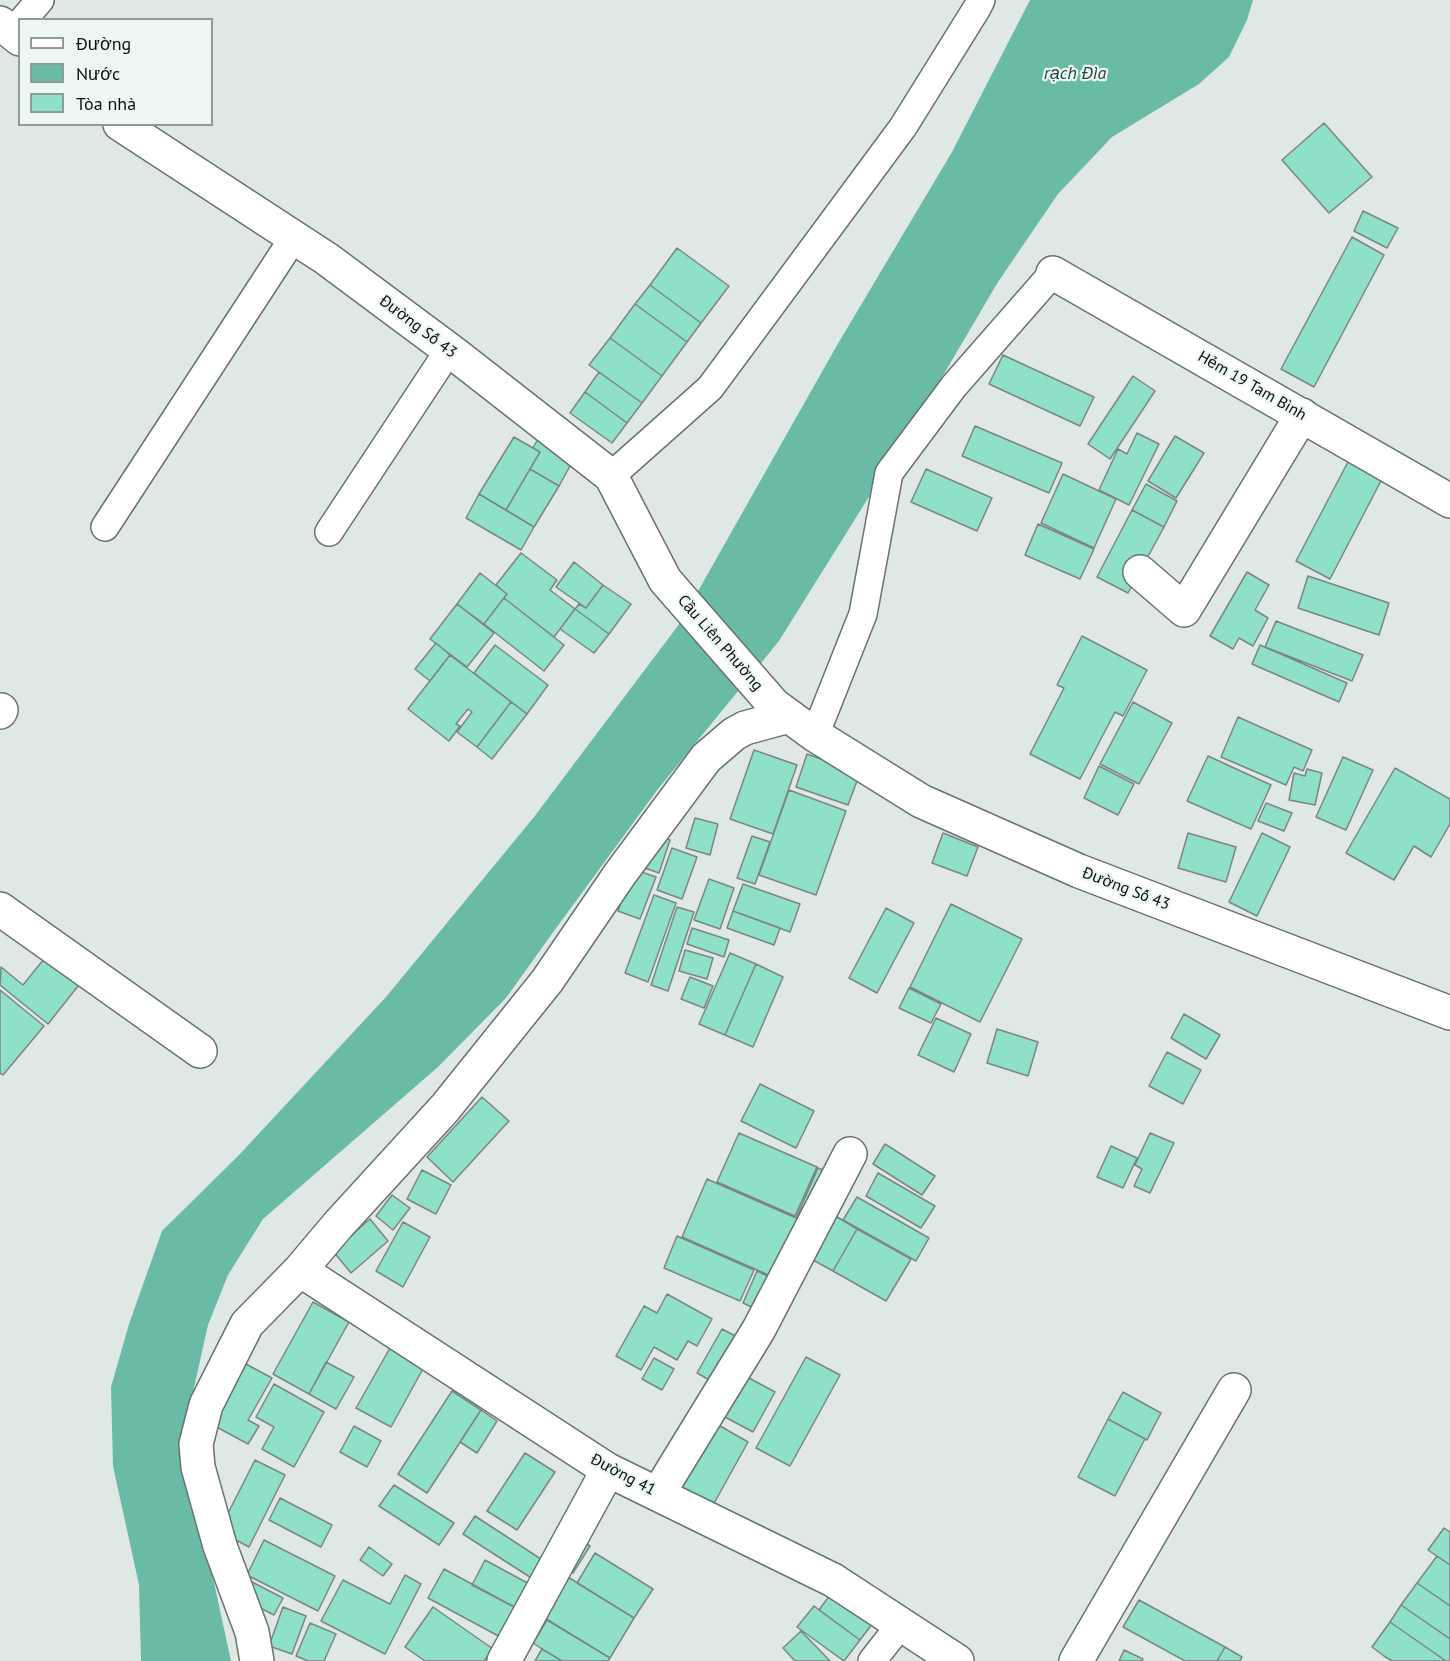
<!DOCTYPE html>
<meta charset="utf-8">
<style>
body{margin:0}
#map{position:relative;width:1450px;height:1661px;overflow:hidden;background:#dfe8e5;font-family:"PT Sans",sans-serif}
canvas{display:block}
.legend{position:absolute;left:18px;top:18px;width:195px;height:108px;box-sizing:border-box;background:#ecf6f3;border:2px solid #929a97;margin:0;padding:8px 10px;list-style:none;font-size:18px;color:#0c0f0e}
.legend li{display:flex;align-items:center;gap:12px;height:30px}
.legend b{width:30px;border:2px solid #929a97}
</style>
<div id="map">
<canvas width="1450" height="1661"></canvas>
<ul class="legend">
<li><b style="height:8px;background:#fff"></b>Đường</li>
<li><b style="height:16px;background:#6abba5"></b>Nước</li>
<li><b style="height:16px;background:#8ee0c8"></b>Tòa nhà</li>
</ul>
</div>
<script>
const c = document.querySelector('canvas').getContext('2d');
c.lineJoin = 'round';
function fill(path, color) {
  c.fillStyle = color;
  c.fill(path, 'evenodd');
}
function toPath(rows) {
  const path = new Path2D();
  for (const r of rows) {
    path.moveTo(r[0], r[1]);
    for (let i = 2; i < r.length; i += 2) path.lineTo(r[i], r[i + 1]);
  }
  return path;
}
function stroke(path, color, width, dash) {
  c.strokeStyle = color;
  c.lineWidth = width;
  c.lineCap = dash ? 'butt' : 'round';
  c.setLineDash(dash || []);
  c.stroke(path);
}
function write(font, color, halo, rows, align = 'center') {
  c.font = font + ' "PT Sans",sans-serif';
  c.lineWidth = 4.5;
  c.setLineDash([]);
  c.textBaseline = 'middle';
  c.strokeStyle = halo;
  c.fillStyle = color;
  for (const [text, x, y, turn = 0] of rows) {
    c.save();
    c.translate(x, y);
    c.rotate((+turn || 0) * Math.PI / 180);
    c.textAlign = isNaN(turn) ? turn : align;
    if (halo) c.strokeText(text, 0, 0);
    c.fillText(text, 0, 0);
    c.restore();
  }
}
fill(toPath([
 [1030,0,1253,0,1247,20,1229,57,1199,84,1112,137,1058,194,998,282,915,423,779,641,658,789,554,931,506,998,438,1067,263,1219,228,1275,208,1325,193,1392,189,1446,195,1495,231,1661,141,1661,139,1585,113,1466,111,1387,129,1324,162,1231,238,1156,386,997,534,817,680,623,836,347,952,152]
]), '#6abba5');
const building = toPath([
 [1324,123,1372,177,1329,213,1282,160,1324,123],
 [1363,211,1398,228,1387,248,1354,231,1363,211],
 [1352,237,1384,255,1314,387,1281,369,1352,237],
 [677,248,729,286,701,323,650,285,677,248],
 [650,285,701,323,687,342,635,304,650,285],
 [635,304,687,342,662,376,610,338,635,304],
 [610,338,662,376,642,403,589,365,610,338],
 [1003,355,1094,397,1080,426,989,384,1003,355],
 [599,372,642,403,627,423,585,392,599,372],
 [1133,376,1155,391,1110,459,1088,444,1133,376],
 [585,392,627,423,612,443,570,413,585,392],
 [975,426,1062,463,1049,493,962,456,975,426],
 [1137,433,1159,444,1129,505,1099,490,1118,449,1127,454,1137,433],
 [540,435,575,457,559,486,530,469,540,452,533,448,540,435],
 [1175,436,1204,453,1176,498,1148,481,1175,436],
 [514,437,540,452,506,510,479,494,514,437],
 [1350,458,1384,475,1330,579,1296,561,1350,458],
 [530,469,559,486,534,527,506,510,530,469],
 [926,469,992,498,977,531,911,502,926,469],
 [1063,474,1116,499,1094,548,1041,523,1063,474],
 [1146,484,1177,501,1164,527,1132,510,1146,484],
 [479,494,534,527,521,550,466,518,479,494],
 [1132,510,1164,527,1128,593,1097,577,1132,510],
 [1038,524,1094,549,1080,579,1025,555,1038,524],
 [521,553,557,580,550,590,575,609,554,637,504,598,507,594,496,585,521,553],
 [574,562,603,585,586,608,556,587,574,562],
 [1247,572,1269,585,1255,610,1268,618,1253,646,1239,638,1233,649,1210,636,1247,572],
 [480,573,507,594,484,624,457,604,480,573],
 [1308,576,1389,603,1379,635,1298,608,1308,576],
 [603,585,631,604,609,634,575,609,579,604,586,608,603,585],
 [504,598,564,645,544,671,484,624,504,598],
 [457,604,494,633,467,667,430,639,457,604],
 [575,609,609,634,594,653,560,629,575,609],
 [1276,621,1363,655,1352,681,1265,647,1276,621],
 [1082,636,1147,670,1123,716,1115,712,1080,779,1030,754,1064,688,1057,685,1082,636],
 [436,643,450,655,430,681,415,669,436,643],
 [495,645,548,685,527,714,474,673,495,645],
 [1260,645,1347,683,1339,702,1252,664,1260,645],
 [450,655,511,702,477,747,457,732,472,712,468,709,456,724,460,726,449,741,408,709,450,655],
 [511,702,527,714,492,759,477,747,511,702],
 [1133,702,1172,723,1139,784,1100,764,1133,702],
 [1238,717,1312,750,1303,771,1294,767,1286,785,1221,757,1238,717],
 [754,750,797,765,773,834,730,819,754,750],
 [807,754,860,773,848,805,796,787,807,754],
 [1208,756,1271,785,1251,829,1187,801,1208,756],
 [1343,757,1373,770,1346,830,1316,817,1343,757],
 [1099,766,1134,784,1118,815,1084,798,1099,766],
 [1395,768,1450,799,1450,824,1431,857,1414,846,1394,880,1346,853,1395,768],
 [1307,769,1322,773,1315,805,1289,800,1294,773,1305,776,1307,769],
 [789,790,846,811,816,895,759,875,789,790],
 [1266,803,1292,813,1284,831,1258,821,1266,803],
 [695,818,718,824,710,855,686,848,695,818],
 [943,833,978,847,967,876,932,863,943,833],
 [1188,833,1236,847,1226,882,1178,868,1188,833],
 [1262,833,1290,847,1257,916,1229,902,1262,833],
 [650,834,670,840,659,873,639,866,650,834],
 [752,836,770,842,755,884,737,878,752,836],
 [672,848,697,857,682,899,657,890,672,848],
 [633,869,656,877,640,919,618,911,633,869],
 [709,879,734,888,720,929,694,920,709,879],
 [743,884,800,904,790,932,733,911,743,884],
 [654,895,676,903,648,982,625,973,654,895],
 [951,904,1022,939,980,1022,910,987,951,904],
 [677,907,694,912,668,991,651,985,677,907],
 [886,908,914,923,877,993,849,978,886,908],
 [733,911,780,928,774,945,727,928,733,911],
 [692,928,729,940,724,957,687,944,692,928],
 [685,950,713,958,707,979,679,971,685,950],
 [730,953,756,964,725,1035,699,1024,730,953],
 [48,954,82,981,48,1024,0,985,1,967,23,985,48,954],
 [756,964,783,977,753,1047,725,1035,756,964],
 [690,977,713,986,704,1008,681,999,690,977],
 [909,988,941,1004,931,1023,899,1008,909,988],
 [0,990,44,1026,3,1075,0,1073,0,990],
 [1184,1014,1220,1035,1206,1059,1171,1038,1184,1014],
 [936,1018,971,1034,954,1072,918,1055,936,1018],
 [997,1029,1038,1042,1028,1076,987,1063,997,1029],
 [1167,1052,1201,1070,1183,1104,1149,1086,1167,1052],
 [760,1084,814,1111,796,1148,741,1121,760,1084],
 [482,1097,509,1121,453,1182,427,1157,482,1097],
 [739,1133,817,1167,795,1216,717,1182,739,1133],
 [1150,1133,1174,1143,1150,1193,1134,1186,1142,1169,1135,1165,1150,1133],
 [885,1144,935,1176,922,1195,873,1164,885,1144],
 [1111,1146,1137,1158,1123,1188,1097,1177,1111,1146],
 [818,1168,836,1175,789,1284,682,1237,707,1179,796,1218,818,1168],
 [422,1170,451,1185,436,1214,407,1199,422,1170],
 [878,1173,935,1206,921,1228,866,1196,878,1173],
 [392,1195,410,1208,393,1230,376,1216,392,1195],
 [857,1197,929,1238,916,1261,843,1220,857,1197],
 [829,1212,857,1229,833,1271,804,1255,829,1212],
 [370,1219,388,1241,351,1273,333,1251,370,1219],
 [403,1222,430,1237,403,1287,376,1271,403,1222],
 [857,1229,911,1259,886,1301,833,1271,857,1229],
 [677,1236,754,1270,740,1301,664,1268,677,1236],
 [757,1271,782,1283,768,1315,743,1303,757,1271],
 [667,1294,712,1319,697,1346,688,1341,677,1360,654,1347,641,1370,616,1356,644,1306,657,1313,667,1294],
 [313,1302,349,1322,309,1394,273,1374,313,1302],
 [722,1329,747,1342,722,1387,697,1373,722,1329],
 [390,1348,424,1367,391,1427,356,1408,390,1348],
 [806,1357,840,1375,790,1466,756,1448,806,1357],
 [654,1358,674,1369,662,1390,642,1379,654,1358],
 [326,1362,354,1377,336,1409,309,1394,326,1362],
 [244,1363,272,1378,248,1420,259,1426,248,1444,211,1424,244,1363],
 [736,1371,775,1392,753,1432,714,1411,736,1371],
 [274,1384,324,1412,294,1467,262,1449,274,1427,256,1417,274,1384],
 [452,1391,481,1410,427,1493,398,1474,452,1391],
 [1123,1392,1161,1413,1147,1440,1108,1419,1123,1392],
 [481,1410,497,1421,477,1453,460,1442,481,1410],
 [708,1419,748,1442,712,1507,672,1485,708,1419],
 [1108,1419,1145,1439,1115,1496,1078,1477,1108,1419],
 [354,1426,381,1441,367,1467,340,1452,354,1426],
 [525,1453,555,1472,517,1530,487,1511,525,1453],
 [255,1460,285,1475,249,1547,219,1531,255,1460],
 [394,1485,454,1523,439,1545,379,1506,394,1485],
 [280,1498,332,1525,321,1547,269,1520,280,1498],
 [475,1516,547,1563,536,1581,463,1534,475,1516],
 [1444,1528,1450,1532,1450,1565,1428,1550,1444,1528],
 [264,1540,335,1576,318,1611,247,1575,264,1540],
 [582,1541,590,1546,573,1573,565,1567,582,1541],
 [369,1547,392,1564,383,1576,360,1560,369,1547],
 [595,1553,653,1589,634,1618,577,1583,595,1553],
 [1437,1556,1450,1565,1450,1606,1417,1583,1437,1556],
 [485,1560,533,1586,520,1610,472,1585,485,1560],
 [444,1569,520,1610,504,1639,428,1598,444,1569],
 [405,1575,421,1584,385,1654,321,1621,343,1580,390,1604,405,1575],
 [568,1577,634,1618,610,1658,543,1617,568,1577],
 [252,1582,283,1598,274,1615,243,1599,252,1582],
 [1417,1583,1450,1606,1450,1639,1401,1605,1417,1583],
 [835,1588,876,1619,860,1640,819,1610,835,1588],
 [1139,1600,1225,1647,1217,1661,1185,1661,1123,1627,1139,1600],
 [1401,1605,1450,1639,1450,1661,1446,1661,1390,1622,1401,1605],
 [814,1606,860,1640,844,1661,797,1627,814,1606],
 [283,1607,306,1616,292,1654,269,1646,283,1607],
 [433,1607,493,1649,484,1661,425,1661,405,1647,433,1607],
 [547,1620,610,1658,608,1661,562,1661,542,1649,533,1643,547,1620],
 [1390,1622,1446,1661,1392,1661,1384,1656,1372,1647,1390,1622],
 [310,1623,336,1634,324,1661,308,1661,296,1656,310,1623],
 [801,1631,830,1661,795,1661,783,1648,801,1631],
 [1225,1647,1242,1657,1240,1661,1217,1661,1225,1647],
 [542,1649,562,1661,535,1661,542,1649],
 [1124,1650,1143,1659,1142,1661,1119,1661,1124,1650]
]);
fill(building, '#8ee0c8');
stroke(building, '#7d8582', 1.5);
const service = toPath([
 [23,20,40,0],
 [611,476,710,388,903,127,977,8,981,0],
 [105,527,294,237],
 [329,532,449,350],
 [815,735,863,614,889,473,954,386,1053,273],
 [872,1661,901,1624]
]);
const minor = toPath([
 [0,23,20,39],
 [120,124,327,259,456,355,611,476,665,580,774,705,815,735,921,801,1079,871,1450,1013],
 [1053,273,1450,501],
 [1140,572,1184,610,1302,415],
 [0,712,1,710],
 [0,909,200,1051],
 [300,1270,608,1470,833,1580,957,1661],
 [658,1494,759,1329,850,1154],
 [257,1661,252,1632,220,1546,198,1467,196,1444,206,1405,247,1324,300,1270,338,1225,445,1108,547,981,620,874,706,758,734,734,745,728,789,716],
 [504,1661,608,1470],
 [1076,1661,1234,1390]
]);
stroke(service, '#6a726f', 30);
stroke(minor, '#6a726f', 36);
stroke(service, '#fff', 27);
stroke(minor, '#fff', 33);
write('16px', '#0c0f0e', '#ecf6f3', [
 ["Đường Số 43",418,327,37],
 ["Hẻm 19 Tam Bình",1252,386,30],
 ["Cầu Liên Phường",720,643,49],
 ["Đường Số 43",1126,889,21],
 ["Đường 41",623,1475,28]
]);
write('italic 18px', '#20453b', '#ecf6f3', [
 ["rạch Đìa",1075,74]
]);
</script>
